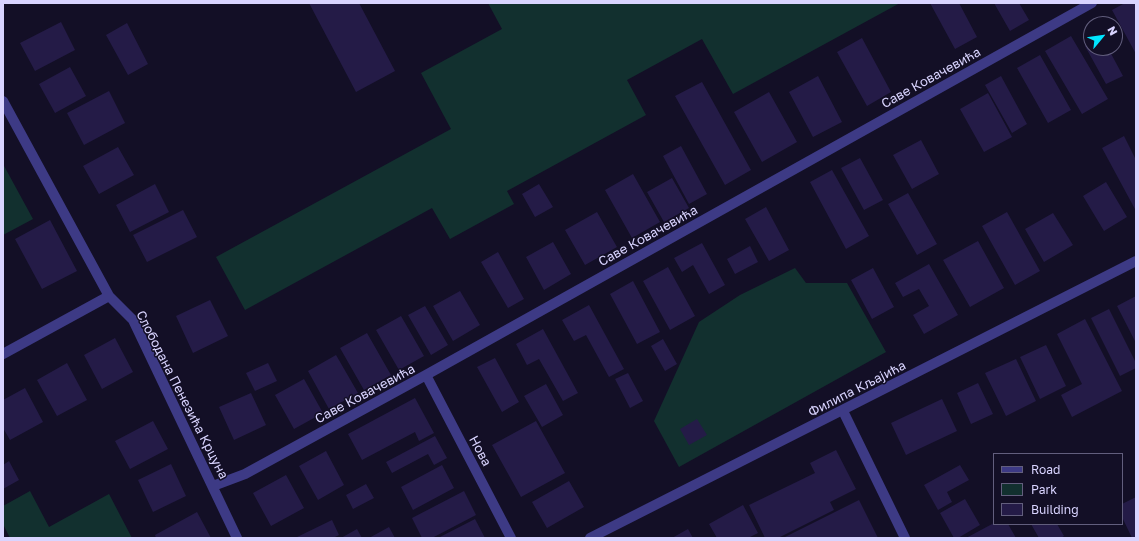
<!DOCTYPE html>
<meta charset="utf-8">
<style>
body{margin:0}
#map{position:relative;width:1139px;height:541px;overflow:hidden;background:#130f26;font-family:"Golos Text",sans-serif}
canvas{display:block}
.frame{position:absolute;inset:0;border:4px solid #d9d4ff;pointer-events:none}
.legend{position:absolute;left:993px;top:453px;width:130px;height:72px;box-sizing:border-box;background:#130f26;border:1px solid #625e7d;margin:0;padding:5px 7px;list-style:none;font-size:12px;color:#d9d4ff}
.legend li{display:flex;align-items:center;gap:8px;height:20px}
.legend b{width:20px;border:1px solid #625e7d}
.north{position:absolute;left:1083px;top:16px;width:40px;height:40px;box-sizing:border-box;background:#130f26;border:1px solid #625e7d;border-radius:50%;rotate:61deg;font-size:11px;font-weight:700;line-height:16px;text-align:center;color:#d9d4ff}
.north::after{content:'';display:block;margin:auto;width:14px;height:18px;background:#00e5ff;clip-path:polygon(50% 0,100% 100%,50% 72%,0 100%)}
</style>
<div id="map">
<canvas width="1139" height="541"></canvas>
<div class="frame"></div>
<ul class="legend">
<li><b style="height:5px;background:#3d3a85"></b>Road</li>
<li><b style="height:11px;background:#12302f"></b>Park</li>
<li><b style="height:11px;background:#241b47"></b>Building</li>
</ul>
<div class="north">N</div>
</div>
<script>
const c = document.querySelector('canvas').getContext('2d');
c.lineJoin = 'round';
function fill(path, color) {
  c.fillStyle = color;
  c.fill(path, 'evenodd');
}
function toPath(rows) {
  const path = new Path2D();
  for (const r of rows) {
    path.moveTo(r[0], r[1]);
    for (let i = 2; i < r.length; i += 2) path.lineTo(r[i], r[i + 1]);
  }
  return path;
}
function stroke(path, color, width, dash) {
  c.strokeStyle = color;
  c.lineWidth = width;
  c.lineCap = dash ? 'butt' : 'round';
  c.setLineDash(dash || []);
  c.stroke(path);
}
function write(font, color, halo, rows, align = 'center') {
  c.font = font + ' "Golos Text",sans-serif';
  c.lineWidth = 3;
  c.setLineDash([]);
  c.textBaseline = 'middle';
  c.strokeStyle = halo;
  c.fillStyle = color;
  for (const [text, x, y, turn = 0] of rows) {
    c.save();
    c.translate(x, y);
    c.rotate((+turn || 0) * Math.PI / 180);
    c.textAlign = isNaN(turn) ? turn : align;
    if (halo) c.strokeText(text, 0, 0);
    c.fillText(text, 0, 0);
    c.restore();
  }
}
fill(toPath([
 [488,3,900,3,733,94,702,39,627,80,646,115,507,191,514,204,450,239,432,208,245,310,216,257,451,129,421,73,502,29],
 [3,164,33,219,3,235],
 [795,268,806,283,847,283,886,352,679,467,654,421,699,322,740,295],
 [30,491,49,527,109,494,132,538,10,538,3,524,3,506]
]), '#12302f');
fill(toPath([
 [309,3,359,3,395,71,356,92],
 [930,3,959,3,977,37,955,49],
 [994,3,1019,3,1029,20,1010,31],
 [1125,3,1136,3,1136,54,1112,10],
 [61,22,75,50,35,71,20,43],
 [127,23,148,64,128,75,106,35],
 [1071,36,1108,99,1082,114,1045,51],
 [862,38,891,92,867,106,837,52],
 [1091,43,1091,48,1108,48,1123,76,1106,84,1085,46],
 [1040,55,1071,110,1048,123,1017,68],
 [70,67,86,96,55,113,39,84],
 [818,76,842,122,813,137,789,92],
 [1001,76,1027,124,1012,133,985,85],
 [702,82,751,170,725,185,675,96],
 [109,91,125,123,84,145,67,113],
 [769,92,797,142,762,162,734,112],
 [988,93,1012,137,984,152,960,109],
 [1124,136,1136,160,1136,211,1102,148],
 [921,140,939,174,912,189,893,155],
 [681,146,707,194,689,204,663,156],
 [118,147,134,175,99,194,83,166],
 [860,158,883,200,864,210,841,168],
 [832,170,869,236,846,249,810,182],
 [633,174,660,222,632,238,605,190],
 [672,178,689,208,664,222,647,192],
 [1106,182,1127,217,1104,231,1083,196],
 [155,184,169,212,130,232,116,205],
 [539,184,553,207,535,217,522,194],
 [908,193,937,244,917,255,888,204],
 [766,207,789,250,769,261,745,219],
 [183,210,197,237,147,262,133,235],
 [597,212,617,247,585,265,565,230],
 [1007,212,1040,271,1015,285,982,226],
 [1053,213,1073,245,1044,262,1025,229],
 [50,220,77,271,42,289,15,239],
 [978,241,1004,288,970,307,943,260],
 [553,242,571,274,544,290,526,257],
 [702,243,725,285,709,294,693,265,682,272,674,258],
 [750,246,758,262,735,274,727,259],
 [498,252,524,299,508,308,481,262],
 [929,264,958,315,924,334,913,315,929,306,919,289,903,297,895,283],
 [668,267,695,316,670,330,643,281],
 [873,268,894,307,872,319,851,280],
 [633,281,660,332,637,344,610,294],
 [460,291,480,325,453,341,433,306],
 [1136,296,1136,343,1117,306],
 [210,300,228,336,193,353,176,316],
 [589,305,624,369,609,377,586,335,574,341,562,320],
 [425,306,448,345,431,355,408,315],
 [1109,309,1136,363,1136,368,1120,376,1091,318],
 [401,316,424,356,399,370,376,330],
 [1085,319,1122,391,1072,417,1061,395,1082,384,1057,334],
 [543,329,578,393,563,401,539,359,527,365,516,344],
 [367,333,391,375,364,390,340,348],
 [115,338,133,372,102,389,84,355],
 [663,339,677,364,665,371,651,346],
 [1046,345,1066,386,1040,399,1020,357],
 [336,355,358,393,329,409,308,371],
 [495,358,519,402,502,412,477,367],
 [1016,359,1036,401,1006,416,985,373],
 [67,363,87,400,57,416,37,380],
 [268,363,277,381,255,391,246,373],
 [628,373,643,401,630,408,615,379],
 [304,379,323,413,294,429,275,395],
 [978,383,993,414,971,424,957,393],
 [546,384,563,415,542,427,524,396],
 [25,388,43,422,10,440,3,428,3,400],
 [251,393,266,425,234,440,219,407],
 [415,398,434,433,419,441,415,432,362,460,348,434],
 [942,399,957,431,906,455,891,423],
 [697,419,707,435,689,445,680,429],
 [153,421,168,449,130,469,115,441],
 [536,421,565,473,521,497,492,445],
 [435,436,447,458,434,465,428,454,392,473,386,462],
 [836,450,856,489,830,502,834,510,778,538,765,538,749,505,815,473,810,463],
 [326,451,344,485,318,500,299,466],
 [9,461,19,480,3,489,3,465],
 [171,464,186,496,153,512,138,480],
 [442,465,454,488,413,510,401,487],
 [960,465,969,480,947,492,952,502,938,510,924,485],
 [286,475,304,508,271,526,253,493],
 [569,481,584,507,547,528,532,502],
 [366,484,374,498,353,509,346,495],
 [464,491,476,515,432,538,422,538,412,518],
 [1136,497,1136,538,1132,538,1122,517,1122,504],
 [965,499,980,525,958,538,954,538,940,513],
 [859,500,878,538,783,538],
 [743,505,758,533,748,538,717,538,709,524],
 [197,512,211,538,156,538,155,535],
 [475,519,485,538,438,538],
 [332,520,339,535,333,538,295,538],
 [994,523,1008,524,1016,538,966,538],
 [1031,524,1057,524,1064,536,1061,538,1039,538],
 [389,527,395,538,369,538],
 [357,529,362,538,341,538],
 [688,529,693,538,672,538]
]), '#241b47');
stroke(toPath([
 [3,101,109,296,133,320,237,538],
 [3,354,109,296],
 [426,375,511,538],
 [843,411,905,538],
 [213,486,245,474,426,375,1092,3],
 [590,538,1136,261]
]), '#3d3a85', 10);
write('13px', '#d9d4ff', '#130f26', [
 ["Саве Ковачевића",931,78,-29],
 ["Саве Ковачевића",648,236,-29],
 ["Филипа Кљајића",857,389,-27],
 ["Саве Ковачевића",365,394,-28],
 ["Слободана Пенезића Крцуна",182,395,63],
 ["Нова",480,451,62]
]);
</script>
